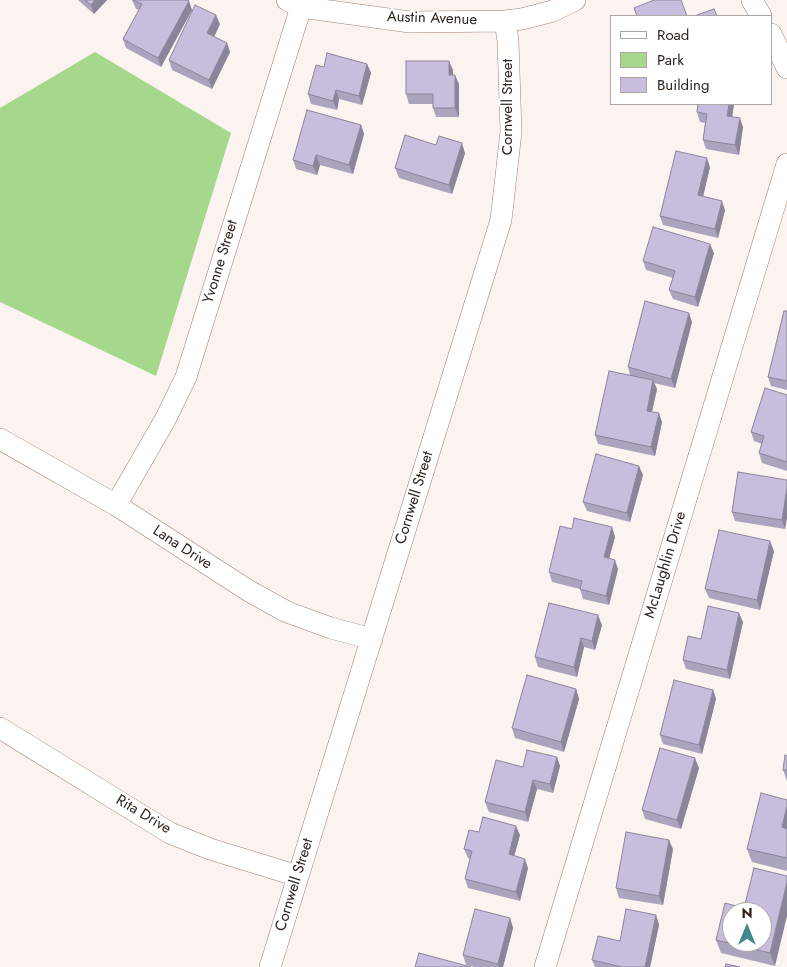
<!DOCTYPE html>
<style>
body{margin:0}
#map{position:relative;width:787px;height:967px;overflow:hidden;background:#faf3ef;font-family:Jost,sans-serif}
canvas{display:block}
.legend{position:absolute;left:610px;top:15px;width:162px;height:90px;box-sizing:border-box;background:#fff;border:1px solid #aca7a4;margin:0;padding:6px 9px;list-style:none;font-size:15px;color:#2f221b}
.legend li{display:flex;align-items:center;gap:10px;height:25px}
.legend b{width:25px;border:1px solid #aca7a4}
.north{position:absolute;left:722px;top:902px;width:50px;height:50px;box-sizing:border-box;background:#fff;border:1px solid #aca7a4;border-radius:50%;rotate:0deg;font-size:14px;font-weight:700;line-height:20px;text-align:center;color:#2f221b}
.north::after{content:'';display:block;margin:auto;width:18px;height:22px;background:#40878e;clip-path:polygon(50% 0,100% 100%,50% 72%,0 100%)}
</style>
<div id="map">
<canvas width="787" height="967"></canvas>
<ul class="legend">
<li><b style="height:6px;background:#fff"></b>Road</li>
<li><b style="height:14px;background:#a5d88d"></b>Park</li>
<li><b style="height:14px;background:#c8bddd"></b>Building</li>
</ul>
<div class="north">N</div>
</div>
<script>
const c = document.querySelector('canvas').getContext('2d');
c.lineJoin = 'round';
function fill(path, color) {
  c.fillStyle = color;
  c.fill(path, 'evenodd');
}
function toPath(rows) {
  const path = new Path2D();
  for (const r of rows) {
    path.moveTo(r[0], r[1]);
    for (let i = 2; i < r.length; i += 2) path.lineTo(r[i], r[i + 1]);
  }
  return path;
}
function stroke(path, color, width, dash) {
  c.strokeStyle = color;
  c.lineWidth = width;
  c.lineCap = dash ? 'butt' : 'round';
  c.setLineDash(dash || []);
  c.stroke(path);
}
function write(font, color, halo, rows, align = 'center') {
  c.font = font + ' Jost,sans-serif';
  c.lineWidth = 4;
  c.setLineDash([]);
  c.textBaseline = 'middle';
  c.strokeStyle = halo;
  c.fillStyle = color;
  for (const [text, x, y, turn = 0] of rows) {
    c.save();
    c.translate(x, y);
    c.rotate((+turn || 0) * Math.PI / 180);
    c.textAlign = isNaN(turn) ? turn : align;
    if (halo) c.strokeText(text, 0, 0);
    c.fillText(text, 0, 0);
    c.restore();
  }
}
fill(toPath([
 [95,52,231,133,156,376,0,302,0,108]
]), '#a5d88d');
const street = toPath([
 [287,0,301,7,410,22,505,21,522,19,553,11,575,0],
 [752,0,761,16],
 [771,34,787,68],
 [0,439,116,505,249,591,287,612,331,628,372,639],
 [116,505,165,420,186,377,301,7],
 [0,728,170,833,210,849,298,876],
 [270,967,501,220,511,132,508,41,505,21],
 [545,967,787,164]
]);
stroke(street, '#a08271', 22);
stroke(street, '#fff', 21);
fill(toPath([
 [78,0,107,0,94,14],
 [132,0,188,0,192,10,161,67,126,48,123,39,139,10,136,9],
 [220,24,214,37,227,43,230,52,212,89,172,70,169,60],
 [367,64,371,73,362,105,339,99,337,110,311,104,308,94,324,67],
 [453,70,453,75,459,84,459,117,436,117,433,108,433,104,409,104,406,94],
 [734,104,732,117,743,127,739,155,706,149,703,140,705,123,700,122,697,112],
 [361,125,364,134,353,174,320,165,317,175,296,169,293,160],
 [436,145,465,153,452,194,399,178,395,168],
 [710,167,703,197,725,210,718,238,663,225,660,216],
 [714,253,698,307,673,299,669,290,673,278,646,270,643,261],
 [787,311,787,390,771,386,768,377],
 [692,322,675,388,654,383,657,389,652,412,662,422,655,456,598,444,595,435,630,375,628,367],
 [787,395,787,471,762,463,759,453,762,444,754,441,751,432],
 [643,475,630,522,587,511,583,502],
 [787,480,785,529,735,521,732,512],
 [612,527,615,537,609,558,618,569,609,605,583,599,580,589,552,582,549,572,572,529],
 [774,551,760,610,709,598,705,589],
 [743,622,730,679,686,669,683,660,701,639],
 [602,625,595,650,584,647,577,677,538,667,535,657],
 [576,689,579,699,564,752,515,738,512,728],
 [713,690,716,699,702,754,663,744,660,735],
 [787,756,787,781,783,770],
 [557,757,560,766,553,793,537,789,528,822,489,812,485,802,523,767],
 [699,768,681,829,645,819,642,810],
 [787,800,787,871,752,862,747,849],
 [479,832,520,835,514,856,528,868,520,901,468,888,465,879,470,859,468,858,464,849],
 [673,849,663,905,619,898,616,888],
 [754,868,775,966,721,953,716,940,744,908],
 [656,915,659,925,650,967,595,967,592,960],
 [510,918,513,928,503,967,475,967,466,965,463,955]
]), '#aca3be');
fill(toPath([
 [95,0,107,0,94,14,91,5],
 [189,1,192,10,161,67,158,58],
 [216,15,220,24,211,43,207,33],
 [227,43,230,52,212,89,209,80],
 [449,61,453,70,453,84,449,75],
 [367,64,371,73,362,105,359,96],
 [455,75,459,84,459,117,455,108],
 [336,90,339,99,337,110,333,101],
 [729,104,734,104,731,125,727,116],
 [740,118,743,127,739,155,735,145],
 [361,125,364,134,353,174,349,165],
 [462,143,465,153,452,194,449,185],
 [316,155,320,165,317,175,313,166],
 [707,158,710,167,701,205,698,195],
 [722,201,725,210,718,238,715,229],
 [710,244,714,253,698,307,695,297],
 [689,313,692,322,675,388,671,379],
 [653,380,657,389,650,420,647,411],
 [659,413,662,422,655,456,651,447],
 [639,466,643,475,630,522,627,513],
 [787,488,787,518,785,529,782,520],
 [612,527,615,537,607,566,604,557],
 [770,541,774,551,760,610,757,600],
 [615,560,618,569,609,605,606,596],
 [739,613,743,622,730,679,727,670],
 [598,615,602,625,595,650,592,641],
 [581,638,584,647,577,677,574,667],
 [576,689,579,699,564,752,561,742],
 [713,690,716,699,702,754,699,745],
 [557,757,560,766,553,793,550,784],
 [695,758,699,768,681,829,677,820],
 [533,780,537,789,528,822,525,812],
 [787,806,787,839,782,827],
 [516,826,520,835,512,864,509,854],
 [669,840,673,849,663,905,659,896],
 [525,859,528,868,520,901,516,892],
 [787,882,787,916,775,966,770,953],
 [656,915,659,925,650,967,645,967],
 [510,918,513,928,503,967,499,967,498,964]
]), '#8c849b');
const building = toPath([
 [85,0,95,0,91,5,85,0],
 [133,0,188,0,189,1,158,58,123,39,142,4,133,0],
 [654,0,681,0,687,16,637,16,634,8,654,0],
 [195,5,216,15,207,33,227,43,209,80,169,60,195,5],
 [714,9,717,16,694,16,714,9],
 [327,53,367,64,359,96,336,90,333,101,308,94,316,65,324,67,327,53],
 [406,61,449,61,449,75,455,75,455,108,433,108,433,94,406,94,406,61],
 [698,104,729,104,727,116,740,118,735,145,703,140,707,114,697,112,698,104],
 [307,110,361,125,349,165,316,155,313,166,293,160,307,110],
 [405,135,436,145,439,136,462,143,449,185,395,168,405,135],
 [676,151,707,158,698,195,722,201,715,229,660,216,676,151],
 [653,227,710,244,695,297,669,290,675,271,643,261,653,227],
 [645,301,689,313,671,379,628,367,645,301],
 [784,311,787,311,787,381,768,377,784,311],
 [609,371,653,380,647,411,659,413,651,447,595,435,609,371],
 [765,388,787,395,787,462,759,453,764,436,751,432,765,388],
 [596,454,639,466,627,513,583,502,596,454],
 [738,472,787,480,787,488,782,520,732,512,738,472],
 [574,518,612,527,604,557,615,560,606,596,580,589,582,581,549,572,560,526,572,529,574,518],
 [719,530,770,541,757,600,705,589,719,530],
 [549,603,598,615,592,641,581,638,574,667,535,657,549,603],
 [708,606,739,613,727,670,683,660,688,636,701,639,708,606],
 [527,675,576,689,561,742,512,728,527,675],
 [674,680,713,690,699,745,660,735,674,680],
 [660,748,695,758,677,820,642,810,660,748],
 [527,750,557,757,550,784,533,780,525,812,485,802,496,760,523,767,527,750],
 [785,755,787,756,787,770,783,770,785,755],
 [761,793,787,800,787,806,782,827,787,829,787,858,747,849,761,793],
 [483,817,516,826,509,854,525,859,516,892,465,879,472,851,464,849,469,830,479,832,483,817],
 [626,832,669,840,659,896,616,888,626,832],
 [754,868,787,876,787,882,770,953,716,940,725,903,744,908,754,868],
 [732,912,762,912,762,942,732,942,732,912],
 [475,909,510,918,498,964,463,955,475,909],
 [626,909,656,915,645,967,622,967,592,960,598,936,620,941,626,909],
 [419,953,471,967,415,967,419,953],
 [726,964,740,967,725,967,726,964]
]);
fill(building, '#c8bddd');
stroke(building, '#8c849b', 1);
write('15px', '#2f221b', '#fff', [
 ["Austin Avenue",432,19,2],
 ["Cornwell Street",508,107,-90],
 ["Yvonne Street",221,262,-73],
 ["Cornwell Street",415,498,-73],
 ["Lana Drive",182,548,33],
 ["McLaughlin Drive",666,565,-73],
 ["Rita Drive",143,815,31],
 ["Cornwell Street",295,885,-73]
]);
</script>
